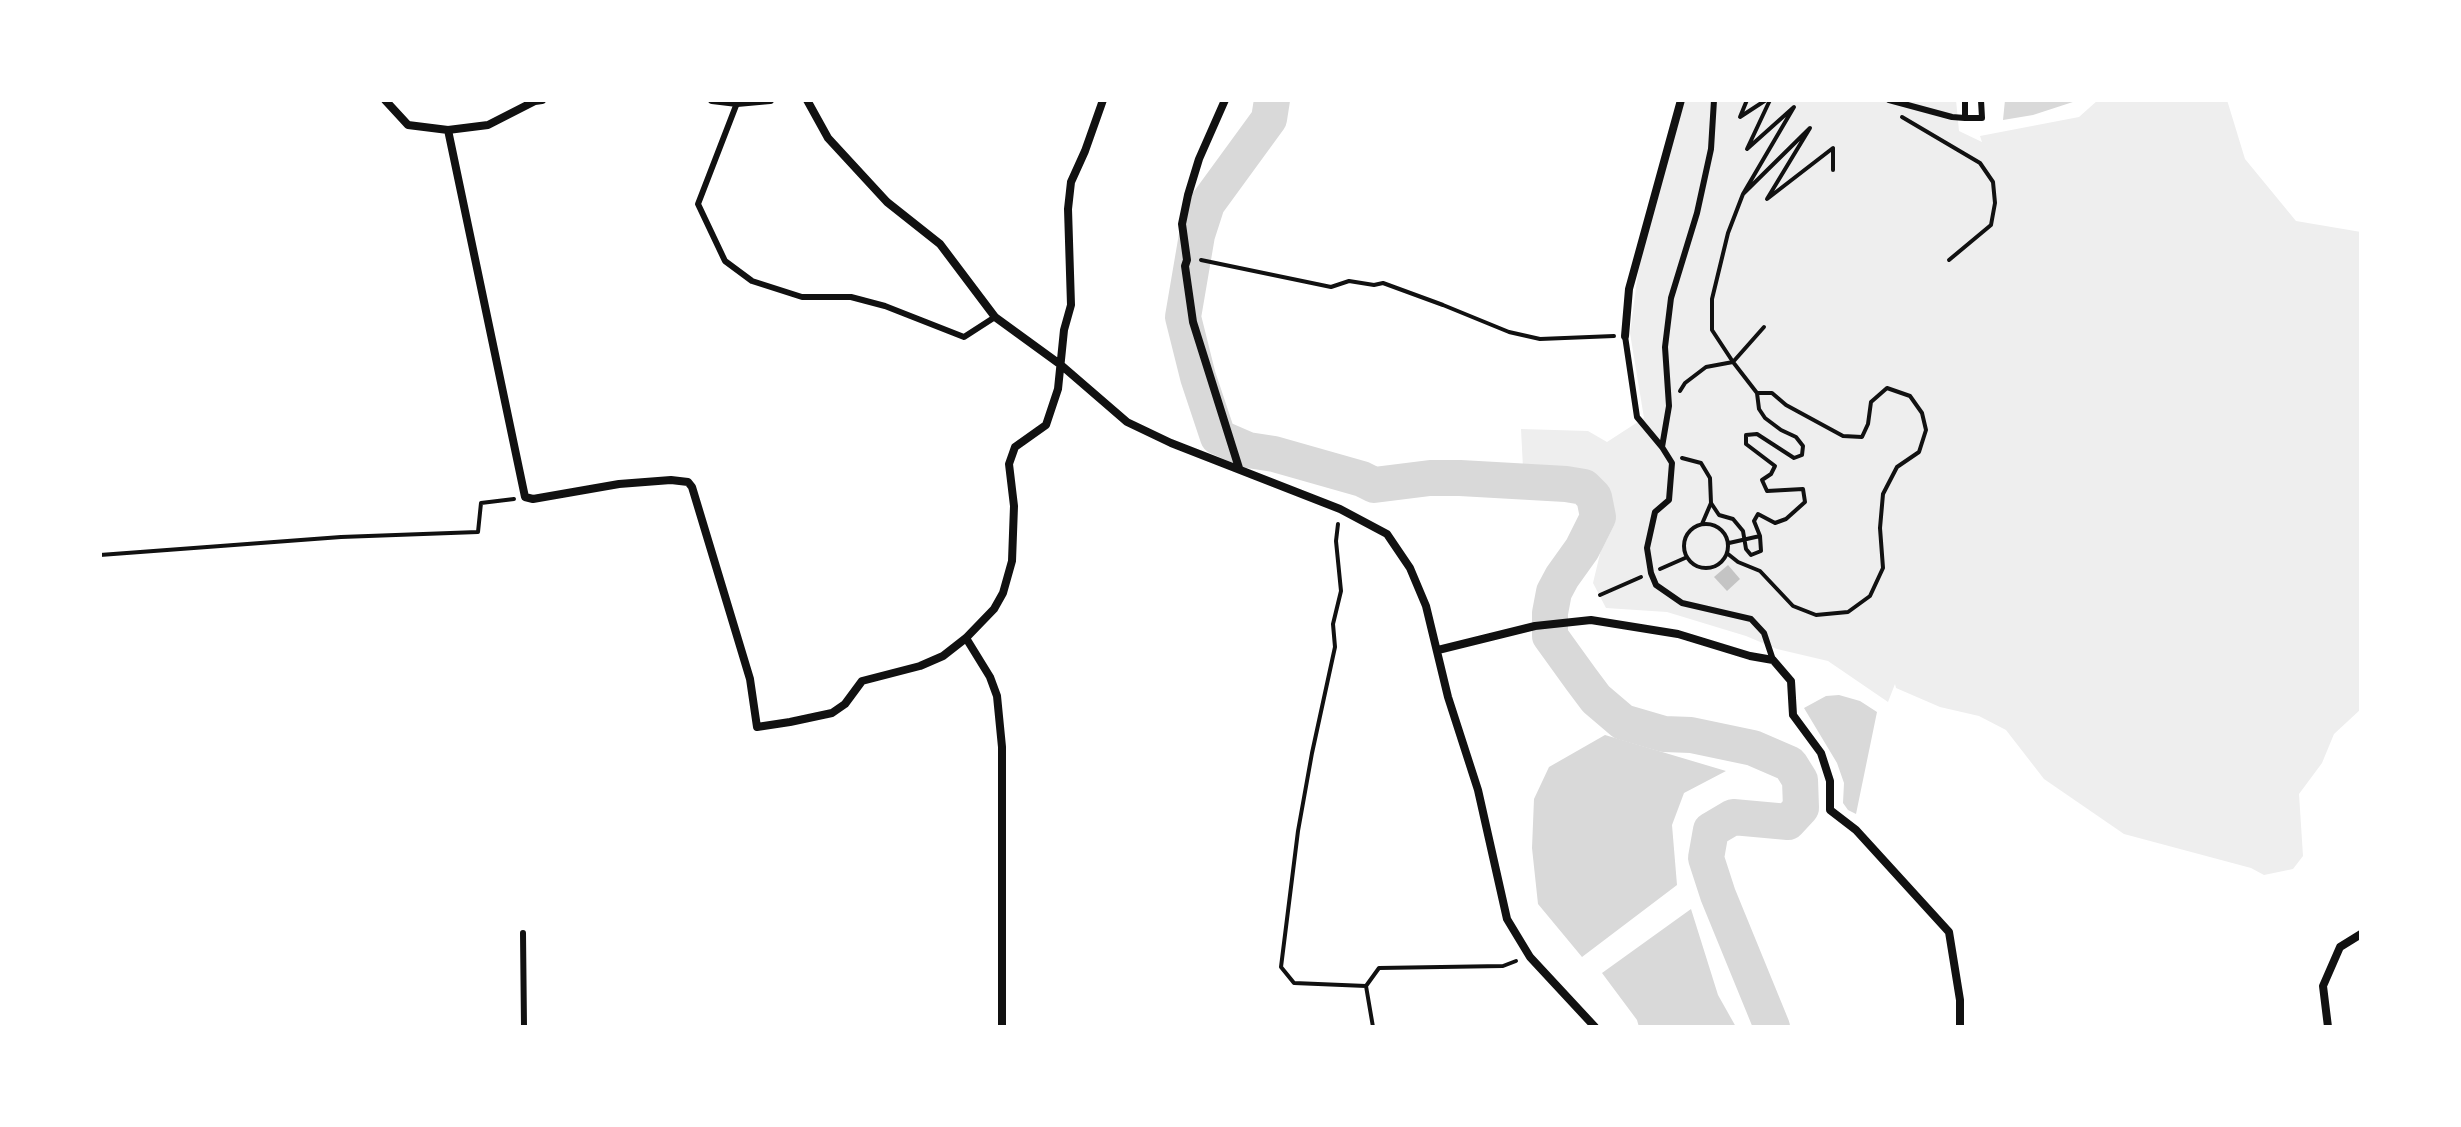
<!DOCTYPE html>
<style>
body{margin:0}
#map{position:relative;width:2461px;height:1127px;overflow:hidden;background:#fff;font-family:Barlow,sans-serif}
canvas{display:block}
.frame{position:absolute;inset:0;border:102px solid #fff;pointer-events:none}
</style>
<div id="map">
<canvas width="2461" height="1127"></canvas>
<div class="frame"></div>
</div>
<script>
const c = document.querySelector('canvas').getContext('2d');
c.lineJoin = 'round';
function fill(path, color) {
  c.fillStyle = color;
  c.fill(path, 'evenodd');
}
function toPath(rows) {
  const path = new Path2D();
  for (const r of rows) {
    if (r.length === 3) {
      path.moveTo(r[0] + r[2], r[1]);
      path.arc(r[0], r[1], r[2], 0, 2 * Math.PI);
      continue;
    }
    path.moveTo(r[0], r[1]);
    for (let i = 2; i < r.length; i += 2) path.lineTo(r[i], r[i + 1]);
  }
  return path;
}
function stroke(path, color, width, dash) {
  c.strokeStyle = color;
  c.lineWidth = width;
  c.lineCap = dash ? 'butt' : 'round';
  c.setLineDash(dash || []);
  c.stroke(path);
}
fill(toPath([
 [1685,100,1956,100,1959,131,1982,142,1980,136,2079,117,2098,100,2227,100,2245,159,2296,221,2361,232,2361,709,2334,734,2322,763,2299,794,2303,856,2293,869,2264,875,2251,868,2124,834,2044,779,2006,730,1979,716,1940,707,1896,688,1895,684,1888,702,1828,661,1777,649,1746,636,1667,612,1606,608,1593,583,1610,512,1582,470,1523,468,1521,429,1588,431,1607,442,1644,418,1630,333,1638,273,1651,218]
]), '#eee');
fill(toPath([
 [2005,100,2079,100,2033,115,2003,120],
 [1839,695,1860,701,1877,712,1856,814,1848,810,1843,803,1844,783,1837,763,1804,708,1826,696],
 [1605,735,1726,771,1684,793,1672,825,1677,885,1582,957,1538,904,1532,848,1534,799,1549,767],
 [1691,909,1718,995,1736,1027,1639,1027,1637,1020,1602,973]
]), '#d9d9d9');
stroke(toPath([
 [1272,100,1269,119,1207,204,1197,235,1183,317,1198,377,1218,437,1248,450,1274,454,1362,479,1374,485,1430,478,1460,478,1566,484,1584,487,1594,497,1598,517,1582,549,1562,577,1554,592,1550,613,1550,636,1581,679,1596,699,1623,722,1664,734,1691,735,1753,748,1790,764,1800,780,1801,808,1788,822,1733,817,1711,830,1706,858,1718,895,1772,1027]
]), '#d9d9d9', 36);
fill(toPath([
 [1728,565,1740,579,1727,591,1714,577]
]), '#c4c4c4');
stroke(toPath([
 [1747,100,1740,117,1766,100],
 [1770,100,1747,149,1794,107,1743,194,1810,128,1767,199,1833,148,1833,170],
 [1902,117,1980,163,1993,182,1995,203,1991,225,1949,260],
 [1201,260,1331,287,1349,281,1374,285,1383,283,1443,305,1509,332,1540,339,1614,336],
 [1680,391,1685,383,1706,367,1733,362,1764,327],
 [1682,458,1701,463,1710,478,1711,503,1702,524],
 [1711,503,1719,515,1733,519,1743,531,1746,549,1751,555,1761,551,1760,536,1754,521,1758,514,1775,523,1786,519,1805,502,1803,489,1767,491,1762,480,1771,474,1775,466,1746,444,1746,435,1757,434,1794,458,1802,455,1803,446,1796,437,1781,430,1765,418,1759,409,1757,393],
 [1706,546,22],
 [1338,524,1336,541,1341,591,1333,624,1335,647,1312,753,1298,831,1281,967,1294,983,1366,986],
 [1729,543,1760,536],
 [1728,554,1738,562,1760,571,1793,606,1816,615,1848,612,1870,596,1883,568,1880,528,1883,494,1897,467,1919,452,1926,430,1922,413,1910,396,1887,388,1871,402,1868,424,1862,437,1843,436,1786,405,1772,393,1757,393,1733,362,1712,330,1712,299,1728,233,1743,194],
 [100,555,341,537,478,532,481,503,514,499],
 [1660,569,1685,558],
 [1600,595,1641,577],
 [1373,1027,1366,986,1379,968,1503,966,1516,961]
]), '#111', 4);
stroke(toPath([
 [1889,100,1952,117,1965,118,1982,118,1981,100],
 [1965,100,1965,118],
 [737,103,698,204,725,261,752,281,802,297,851,297,885,306,964,337,995,317],
 [1625,336,1637,417,1662,447,1672,463,1669,500,1655,512,1647,548,1651,573,1656,585,1682,603,1751,619,1764,633,1773,660],
 [1662,447,1669,406,1665,347,1671,298,1697,213,1711,149,1714,100],
 [523,933,524,1027]
]), '#111', 6);
stroke(toPath([
 [385,100,408,125,448,130,488,125,535,101,542,100],
 [712,100,737,103,770,100],
 [807,100,828,138,887,202,940,244,995,317,1061,365,1127,422,1171,443,1340,509,1387,534,1410,568,1426,606,1448,697,1478,790,1507,919,1530,957,1595,1027],
 [1225,100,1199,159,1188,195,1182,224,1187,260,1185,266,1193,322,1239,468],
 [448,130,525,497,533,499,619,484,671,480,688,482,692,487,750,679,757,727,790,722,832,713,845,704,862,681,920,666,943,656,966,638,994,609,1003,593,1012,561,1014,506,1009,464,1015,447,1046,425,1058,389,1064,330,1071,305,1068,209,1071,182,1085,151,1103,100],
 [1625,336,1629,289,1681,100],
 [966,638,990,677,997,696,1002,747,1002,1027],
 [1438,650,1535,626,1591,620,1678,634,1750,656,1773,660,1791,681,1793,715,1821,753,1830,781,1830,810,1856,830,1949,932,1960,1000,1960,1027],
 [2328,1027,2323,986,2340,947,2361,934]
]), '#111', 8);
</script>
